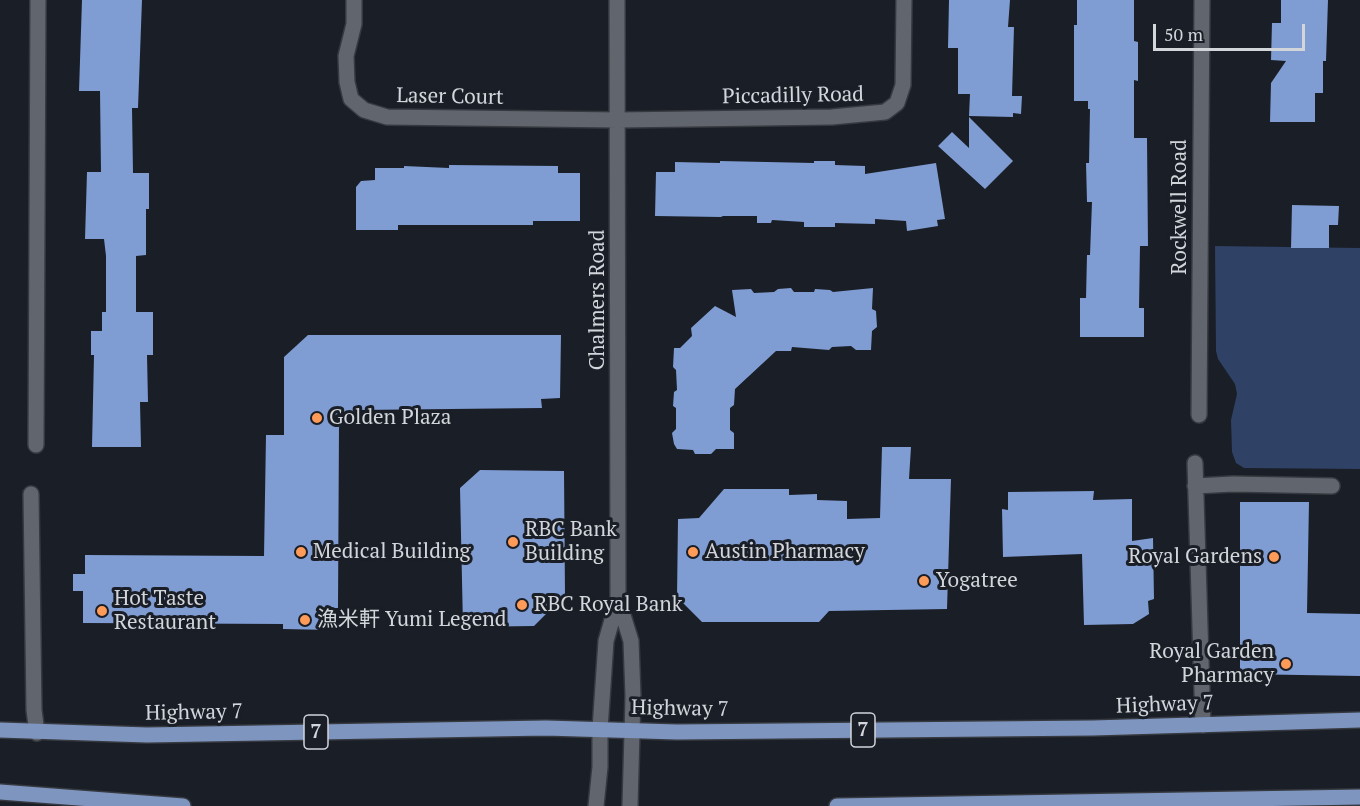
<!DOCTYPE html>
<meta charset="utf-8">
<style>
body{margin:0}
#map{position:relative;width:1360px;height:806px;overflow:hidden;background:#1a1e26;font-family:"PT Serif",serif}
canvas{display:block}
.scale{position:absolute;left:1153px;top:24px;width:152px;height:27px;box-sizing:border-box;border:3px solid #d2d5da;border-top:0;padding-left:8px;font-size:18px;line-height:21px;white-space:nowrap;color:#d2d5da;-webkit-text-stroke:4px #1a1e26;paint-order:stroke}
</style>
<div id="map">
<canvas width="1360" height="806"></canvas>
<div class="scale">50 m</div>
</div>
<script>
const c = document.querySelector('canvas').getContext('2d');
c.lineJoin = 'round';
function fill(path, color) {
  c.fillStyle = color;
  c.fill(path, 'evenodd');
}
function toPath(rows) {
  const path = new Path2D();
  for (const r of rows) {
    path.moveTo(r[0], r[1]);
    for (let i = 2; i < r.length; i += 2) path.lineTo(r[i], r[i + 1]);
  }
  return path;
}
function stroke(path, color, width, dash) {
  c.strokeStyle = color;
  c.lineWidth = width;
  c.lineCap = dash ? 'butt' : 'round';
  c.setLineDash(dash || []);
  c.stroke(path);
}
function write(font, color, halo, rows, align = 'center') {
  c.font = font + ' "PT Serif","Noto Sans SC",serif';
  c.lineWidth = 6;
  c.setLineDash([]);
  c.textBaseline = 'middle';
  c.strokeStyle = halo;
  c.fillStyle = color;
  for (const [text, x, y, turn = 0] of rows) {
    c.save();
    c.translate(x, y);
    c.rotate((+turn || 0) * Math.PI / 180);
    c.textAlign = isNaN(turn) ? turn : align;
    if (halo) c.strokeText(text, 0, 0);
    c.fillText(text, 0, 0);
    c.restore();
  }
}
fill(toPath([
 [1215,246,1360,248,1360,469,1244,468,1236,463,1232,452,1231,420,1237,394,1235,384,1218,359,1216,351]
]), '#2f4164');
fill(toPath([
 [82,0,142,0,138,108,132,108,133,173,149,173,149,209,146,209,146,255,136,256,136,312,153,312,153,355,147,355,148,402,140,402,141,447,92,447,94,355,91,355,91,331,102,331,102,312,106,312,106,256,104,239,85,239,87,172,101,172,100,91,79,91],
 [949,0,1010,0,1008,27,1014,27,1012,96,1022,96,1021,114,1013,113,1013,117,969,116,970,94,958,94,958,48,948,48],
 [1077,0,1134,0,1134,41,1138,42,1138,81,1134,80,1134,138,1147,138,1148,246,1140,246,1139,308,1144,308,1144,337,1080,337,1080,298,1086,298,1087,255,1090,255,1092,202,1087,202,1086,163,1089,163,1090,109,1088,109,1088,101,1074,101,1074,25,1077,25],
 [1281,0,1328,0,1326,61,1323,61,1323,93,1315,93,1315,122,1270,122,1271,83,1286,61,1271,60,1272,23,1281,23],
 [969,117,1013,161,985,189,938,146,952,132,969,148],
 [720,161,814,163,814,161,835,161,835,165,865,166,865,174,936,163,945,219,937,220,938,226,907,231,906,221,875,219,875,224,835,223,835,227,804,227,804,222,772,220,771,223,757,223,757,216,723,216,721,217,655,216,656,172,675,172,675,162,720,163],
 [449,165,558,166,558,173,580,173,580,221,533,221,533,225,398,225,398,230,356,230,356,187,361,181,375,180,375,168,404,168,404,166,449,168],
 [1292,205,1339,206,1338,225,1329,225,1329,248,1291,248],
 [791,288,794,292,814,292,815,289,830,290,833,292,873,288,872,309,876,311,877,327,872,331,871,350,856,350,851,346,832,347,829,350,792,347,791,351,776,351,735,389,734,405,730,408,730,430,734,433,734,449,716,449,711,454,695,454,693,450,677,449,674,444,672,433,676,429,676,408,673,406,674,392,677,390,676,370,673,367,674,348,680,348,692,336,691,328,715,306,736,317,732,290,751,289,754,293,774,292,778,289],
 [308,335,561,335,560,398,541,399,542,408,359,410,339,427,338,608,331,608,331,630,283,629,283,624,83,623,83,591,73,591,73,574,85,574,85,555,264,556,266,435,284,435,284,357],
 [882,447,911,447,909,479,951,479,947,609,829,611,819,622,702,622,677,597,678,519,699,518,724,489,789,489,789,495,817,494,817,500,847,501,847,519,880,518],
 [480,470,564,471,565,595,534,626,463,627,460,488],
 [1094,491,1093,500,1132,499,1132,541,1153,538,1154,599,1148,601,1149,614,1133,624,1084,625,1082,554,1003,557,1002,509,1008,510,1008,492],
 [1240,502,1309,502,1307,613,1360,614,1360,676,1240,674]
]), '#7f9cd3');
const street = toPath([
 [354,0,354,24,346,56,347,82,351,99,364,110,387,117,618,120,832,117,885,112,897,103,903,85,904,0],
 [1199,415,1202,0],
 [36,445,38,0],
 [1195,463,1203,725],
 [1195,486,1233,484,1332,486],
 [31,494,34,710,37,733],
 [618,599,631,641,633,696,630,806],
 [596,806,600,767,600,729,606,641,618,599,617,0]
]);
const primary = toPath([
 [0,730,147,735,546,728,677,732,1093,728,1360,720],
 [0,792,183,806],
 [837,806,1360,797]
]);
stroke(street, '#36393f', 18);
stroke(primary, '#36393f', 18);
stroke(street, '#61656e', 15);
stroke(primary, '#7e95c0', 15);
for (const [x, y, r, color] of [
 [317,418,6,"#fe9b59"],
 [513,542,6,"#fe9b59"],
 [301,552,6,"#fe9b59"],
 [693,552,6,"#fe9b59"],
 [1274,557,6,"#fe9b59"],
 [924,581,6,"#fe9b59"],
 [522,605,6,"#fe9b59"],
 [102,611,6,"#fe9b59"],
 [305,620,6,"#fe9b59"],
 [1286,664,6,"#fe9b59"]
]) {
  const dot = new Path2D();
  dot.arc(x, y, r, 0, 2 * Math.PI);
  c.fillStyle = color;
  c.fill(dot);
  stroke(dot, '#1a1e26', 2);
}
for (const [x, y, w] of [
 [863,730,24],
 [316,732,24]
]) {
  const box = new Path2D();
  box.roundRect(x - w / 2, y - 17, w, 34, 4.5);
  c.fillStyle = '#1a1e26';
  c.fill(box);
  stroke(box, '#d2d5da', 1.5);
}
write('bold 20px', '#d2d5da', null, [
 ["7",863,730],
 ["7",316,732]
]);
write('21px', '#d2d5da', '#1a1e26', [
 ["Piccadilly Road",793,96,-1],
 ["Laser Court",450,97,1],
 ["Rockwell Road",1180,207,-90],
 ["Chalmers Road",598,300,-90],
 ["Highway 7",1165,705,-2],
 ["Highway 7",680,709,1],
 ["Highway 7",194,713,-1]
]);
write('21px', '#d2d5da', '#1a1e26', [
 ["Golden Plaza",329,418],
 ["RBC Bank",525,530],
 ["Building",525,554],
 ["Medical Building",313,552],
 ["Austin Pharmacy",705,552],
 ["Royal Gardens",1262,557,"right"],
 ["Yogatree",936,581],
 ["Hot Taste",114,599],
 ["Restaurant",114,623],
 ["RBC Royal Bank",534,605],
 ["漁米軒 Yumi Legend",317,620],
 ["Royal Garden",1274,652,"right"],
 ["Pharmacy",1274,676,"right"]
], 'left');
</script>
